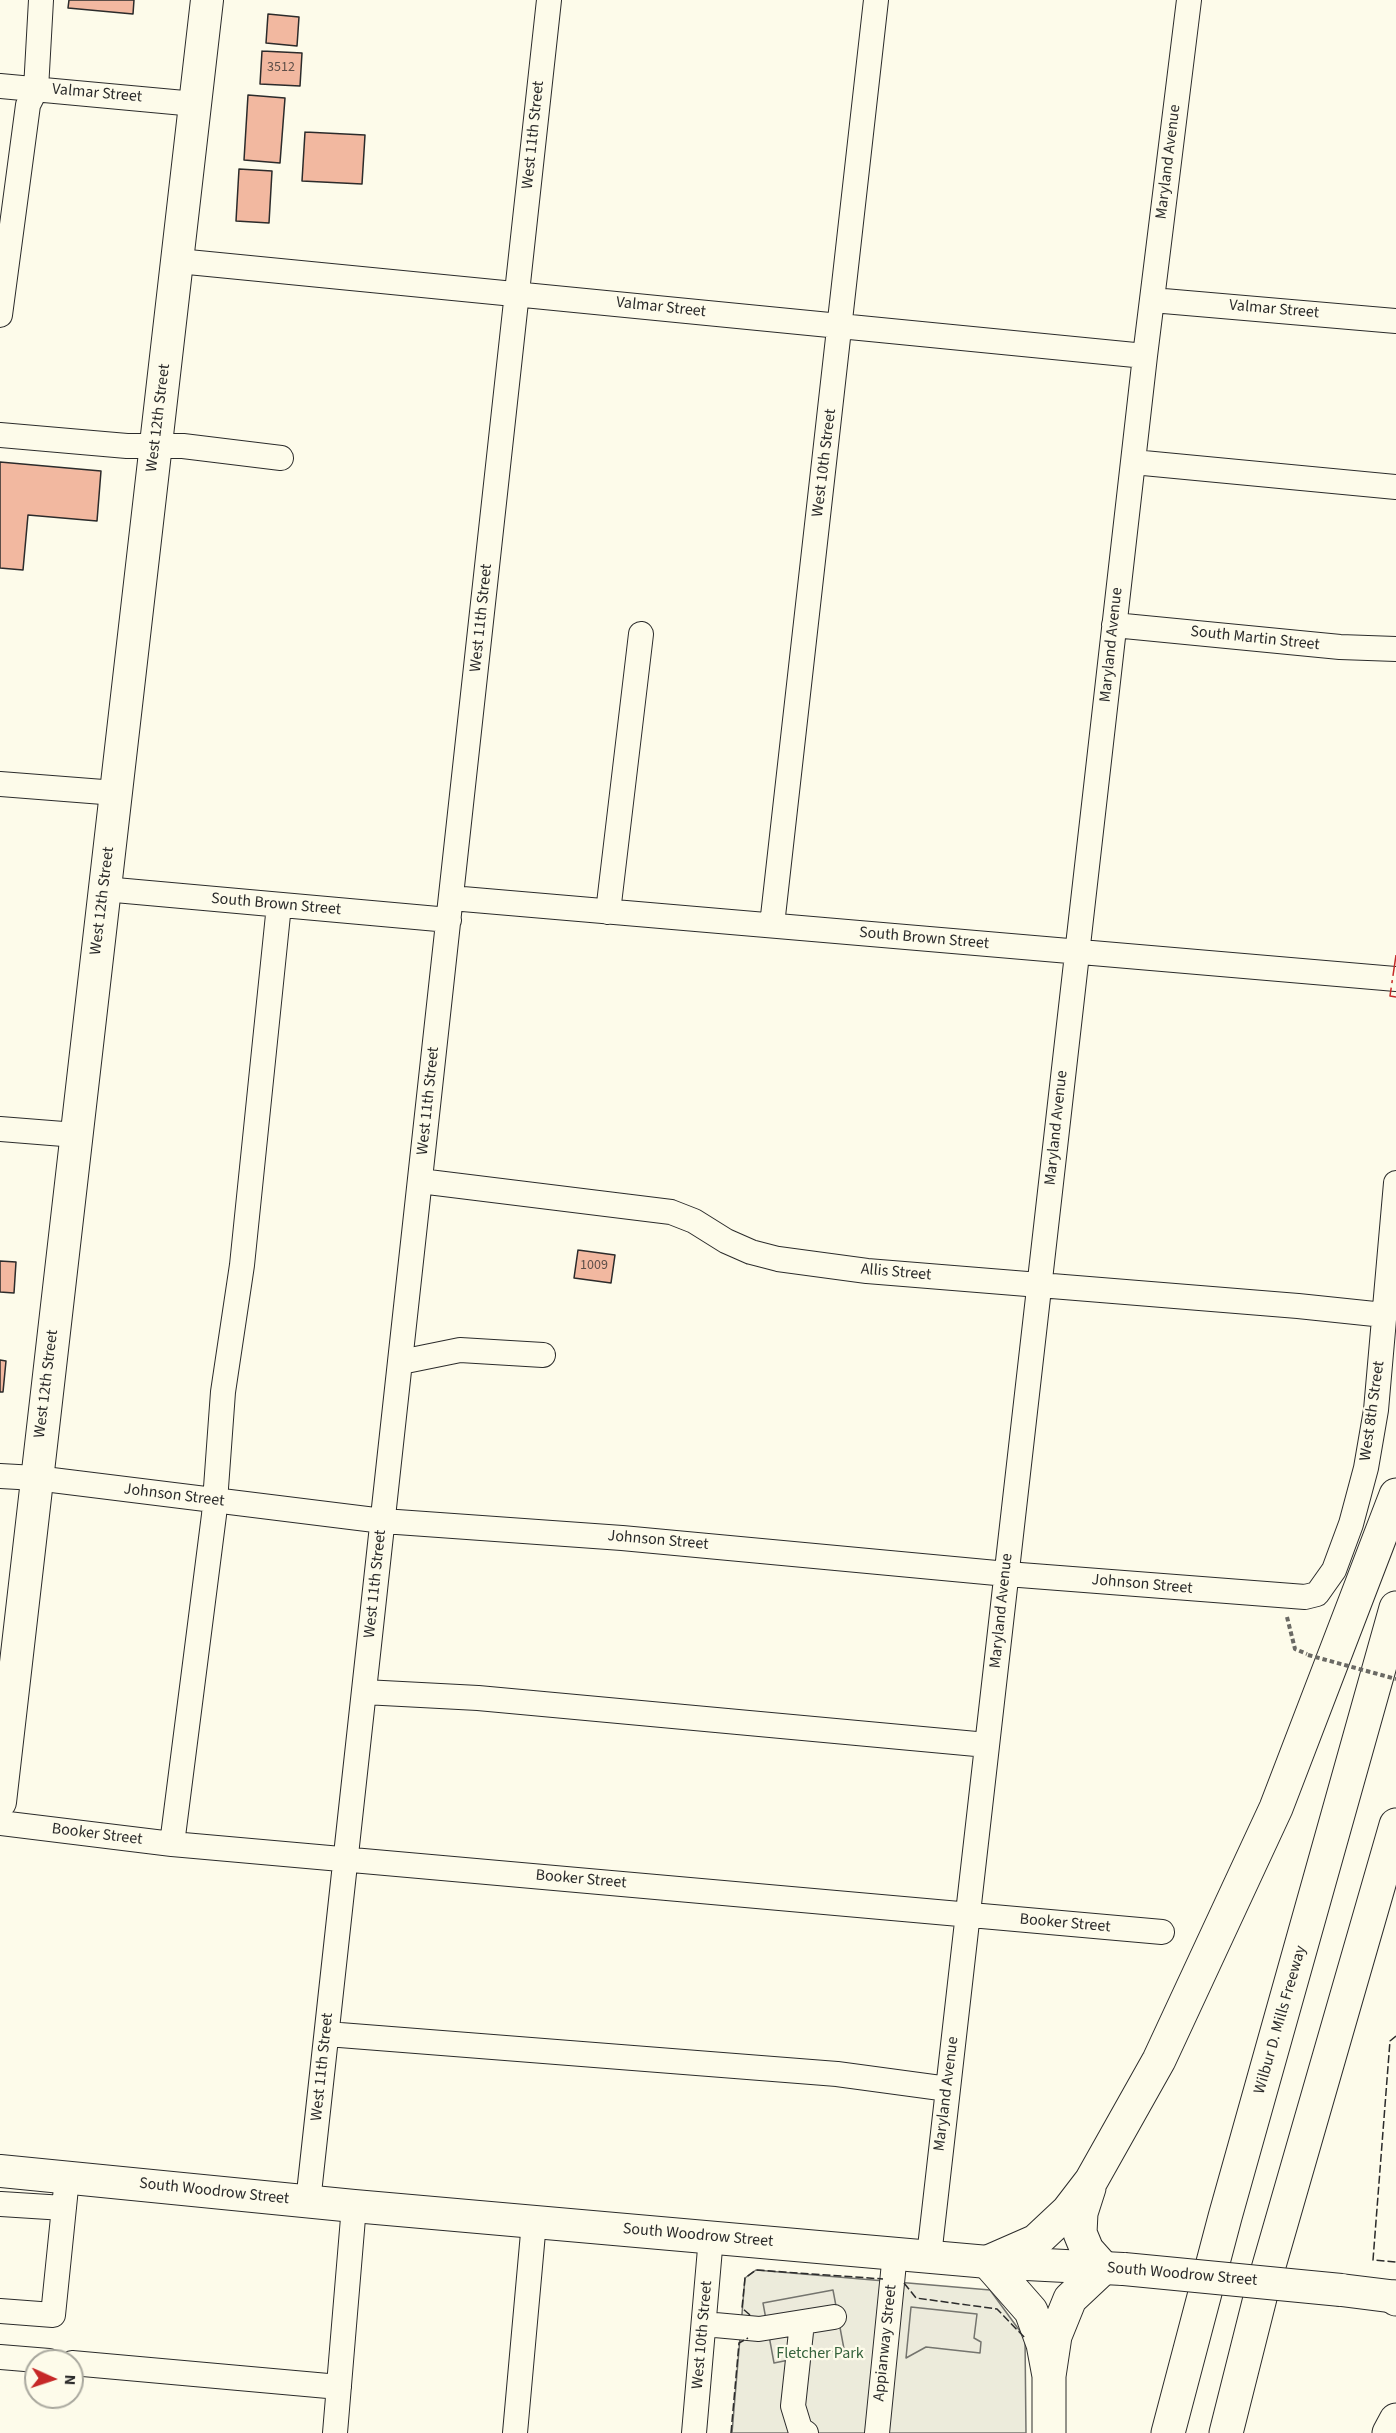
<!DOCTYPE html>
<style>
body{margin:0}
#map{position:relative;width:1396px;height:2433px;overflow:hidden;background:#fdfbea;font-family:"Source Sans 3",sans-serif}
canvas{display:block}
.north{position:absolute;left:24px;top:2349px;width:60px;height:60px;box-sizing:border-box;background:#fdfbea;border:2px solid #a9a89e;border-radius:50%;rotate:93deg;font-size:16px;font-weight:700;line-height:24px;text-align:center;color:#2b2b2b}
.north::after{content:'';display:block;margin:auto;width:21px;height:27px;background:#c62828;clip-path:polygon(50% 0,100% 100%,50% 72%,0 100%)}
</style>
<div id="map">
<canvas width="1396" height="2433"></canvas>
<div class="north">N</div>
</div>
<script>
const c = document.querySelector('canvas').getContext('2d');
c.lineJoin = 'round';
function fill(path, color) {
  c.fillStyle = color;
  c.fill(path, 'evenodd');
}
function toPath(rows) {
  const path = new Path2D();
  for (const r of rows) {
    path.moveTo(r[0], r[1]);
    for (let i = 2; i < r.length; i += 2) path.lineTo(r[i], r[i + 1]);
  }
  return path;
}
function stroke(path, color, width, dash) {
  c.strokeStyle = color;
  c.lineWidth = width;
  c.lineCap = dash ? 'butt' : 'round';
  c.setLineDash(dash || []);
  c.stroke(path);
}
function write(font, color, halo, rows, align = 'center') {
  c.font = font + ' "Source Sans 3",sans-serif';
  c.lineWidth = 4.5;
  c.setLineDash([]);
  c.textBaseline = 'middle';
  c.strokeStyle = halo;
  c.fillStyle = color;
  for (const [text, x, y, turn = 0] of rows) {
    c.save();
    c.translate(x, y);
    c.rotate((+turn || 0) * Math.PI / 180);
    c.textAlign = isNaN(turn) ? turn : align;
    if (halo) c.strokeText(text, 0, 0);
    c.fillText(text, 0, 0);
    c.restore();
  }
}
const green = toPath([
 [756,2270,990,2290,1025,2338,1026,2433,732,2433,745,2278,756,2270]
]);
fill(green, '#ecebdb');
stroke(green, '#74746e', 1.5);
const parking = toPath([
 [833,2290,844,2349,774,2363,763,2303,833,2290],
 [911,2307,977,2314,974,2338,981,2342,980,2353,926,2347,906,2358,911,2307]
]);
fill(parking, '#eceadb');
stroke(parking, '#74746e', 1.5);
const building = toPath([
 [69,0,134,0,133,14,68,8,69,0],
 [268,14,299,17,297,46,266,43,268,14],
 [262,51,302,53,300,86,260,84,262,51],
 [248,95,285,98,280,163,244,160,248,95],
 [305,132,365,135,362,184,302,181,305,132],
 [239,169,272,171,269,223,236,221,239,169],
 [0,462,101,471,97,521,28,515,23,570,0,568,0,462],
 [578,1250,615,1255,611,1283,574,1278,578,1250],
 [0,1261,16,1262,14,1293,0,1292,0,1261],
 [0,1360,6,1361,3,1392,0,1392,0,1360]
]);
fill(building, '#f2b8a0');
stroke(building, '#2b2b2b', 1.5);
const minor = toPath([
 [0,86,195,104],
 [178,261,1145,356],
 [1152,300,1396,321],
 [0,315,28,105,36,89,41,0],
 [0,435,127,446,183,446,281,458],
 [1133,462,1396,487],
 [1114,625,1340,647,1396,649],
 [0,784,116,793],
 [104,889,449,920],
 [451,898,1396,979],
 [608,912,641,634],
 [772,925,876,0],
 [0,1129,76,1135],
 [420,1181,671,1212,694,1221,726,1241,751,1252,778,1259,867,1271,1298,1306,1384,1315],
 [401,1362,460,1350,543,1355],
 [0,1476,36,1478,383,1521,622,1538,1007,1574,1305,1597,1317,1594,1334,1570,1351,1524,1366,1468,1376,1410,1396,1183],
 [364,1692,478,1698,987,1745],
 [0,1823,172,1844,1162,1932],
 [172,1844,214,1515,223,1392,242,1265,279,905],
 [327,2034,837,2074,948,2089],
 [308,2202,549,0],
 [1,2204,64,2208],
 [929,2256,1145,356,1189,0],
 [0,2311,53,2315,67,2178],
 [704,2324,759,2329,834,2317],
 [799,2324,801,2332,793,2406,800,2429,806,2433],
 [0,2357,49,2361],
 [72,2363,339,2387],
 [335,2433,354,2206],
 [515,2433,534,2222],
 [694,2433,711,2237],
 [877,2433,895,2253]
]);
const major = toPath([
 [0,1802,207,0],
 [0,2171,354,2206,988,2262,1123,2269],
 [1341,2290,1396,2297]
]);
const highway = toPath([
 [1395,2297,1396,2299],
 [1049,2376,1043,2344,1031,2311,988,2262,1036,2241,1068,2211,1091,2181,1159,2060,1276,1808,1396,1495],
 [1049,2433,1049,2376,1055,2336,1070,2299,1103,2268,1087,2250,1080,2233,1081,2213,1089,2188],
 [1168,2433,1225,2217,1396,1608],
 [1226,2433,1262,2290,1396,1825],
 [1389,2433,1396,2420]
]);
stroke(minor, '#2b2b2b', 26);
stroke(major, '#2b2b2b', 34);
stroke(highway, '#2b2b2b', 35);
stroke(toPath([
 [1287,1617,1295,1649,1307,1654]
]), '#6a6964', 4, [4.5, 3]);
stroke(minor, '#fdfbea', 24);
stroke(major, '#fdfbea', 32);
stroke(highway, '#fdfbea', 33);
const majorBridge = toPath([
 [1124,2269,1341,2290]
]);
stroke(majorBridge, '#2b2b2b', 34, []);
stroke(toPath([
 [1308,1655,1396,1679]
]), '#6a6964', 4, [4.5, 3]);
stroke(majorBridge, '#fdfbea', 32);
stroke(toPath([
 [1396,2036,1390,2041,1373,2260,1396,2262],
 [904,2283,916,2298,997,2309,1025,2338],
 [750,2315,742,2308,745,2278,756,2270,883,2279],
 [731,2433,739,2343,748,2338]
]), '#2b2b2b', 1.5, [8, 3]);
stroke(toPath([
 [1396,955,1390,996,1396,997]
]), '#c62828', 1.5, [21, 4.5, 3, 4.5]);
write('14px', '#5d4e48', null, [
 ["3512",281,68],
 ["1009",594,1266]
]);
write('16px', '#2b2b2b', '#fdfbea', [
 ["Valmar Street",97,94,5],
 ["West 11th Street",534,135,-84],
 ["Maryland Avenue",1169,162,-83],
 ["Valmar Street",661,308,6],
 ["Valmar Street",1274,310,5],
 ["West 12th Street",159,418,-83],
 ["West 10th Street",825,463,-83],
 ["West 11th Street",482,618,-84],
 ["South Martin Street",1255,639,6],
 ["Maryland Avenue",1112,645,-84],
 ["West 12th Street",103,901,-83],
 ["South Brown Street",276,905,5],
 ["South Brown Street",924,939,5],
 ["West 11th Street",429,1101,-84],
 ["Maryland Avenue",1057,1128,-84],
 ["Allis Street",896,1273,5],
 ["West 12th Street",47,1384,-83],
 ["West 8th Street",1373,1411,-82],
 ["Johnson Street",174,1496,7],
 ["Johnson Street",658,1541,5],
 ["West 11th Street",376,1584,-84],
 ["Johnson Street",1142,1585,5],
 ["Maryland Avenue",1002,1611,-84],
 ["Booker Street",97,1835,7],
 ["Booker Street",581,1880,5],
 ["Booker Street",1065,1924,5],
 ["Wilbur D. Mills Freeway",1281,2020,-74],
 ["West 11th Street",323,2067,-84],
 ["Maryland Avenue",947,2094,-83],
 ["South Woodrow Street",214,2192,6],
 ["South Woodrow Street",698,2236,5],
 ["South Woodrow Street",1182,2275,5],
 ["West 10th Street",703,2335,-85],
 ["Appianway Street",886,2343,-84]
]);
write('16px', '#34623c', '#fdfbea', [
 ["Fletcher Park",820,2354]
]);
</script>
